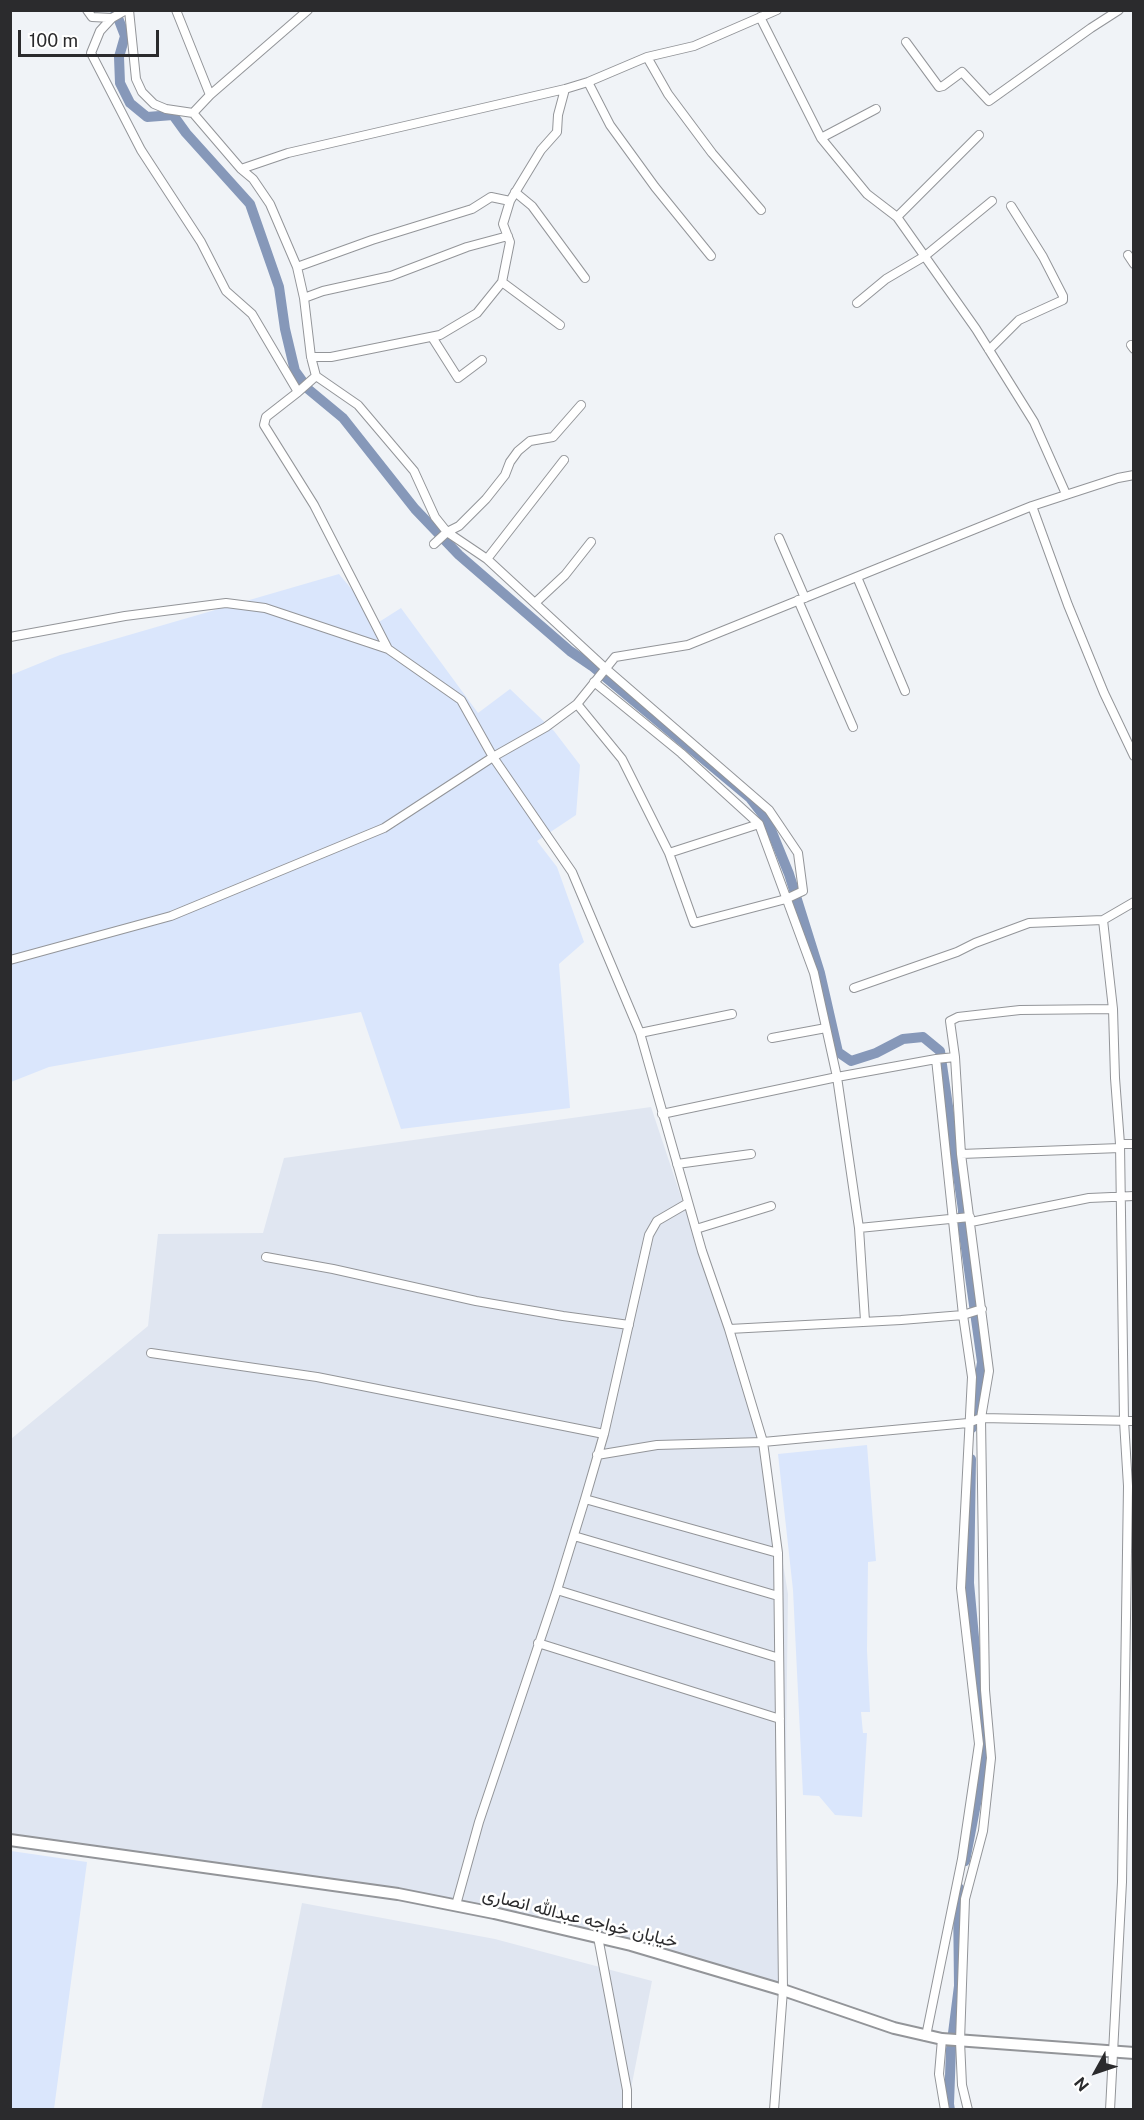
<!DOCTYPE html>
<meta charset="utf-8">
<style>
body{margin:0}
#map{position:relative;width:1144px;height:2120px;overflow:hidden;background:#f0f3f7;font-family:"Public Sans",sans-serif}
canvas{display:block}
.frame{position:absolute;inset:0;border:12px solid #2b2b2d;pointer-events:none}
.north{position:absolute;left:1066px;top:2042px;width:60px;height:60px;-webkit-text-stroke:4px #fff;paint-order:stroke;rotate:230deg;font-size:16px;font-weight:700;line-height:24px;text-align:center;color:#2b2b2d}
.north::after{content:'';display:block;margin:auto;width:21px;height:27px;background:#2b2b2d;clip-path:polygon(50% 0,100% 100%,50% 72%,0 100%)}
.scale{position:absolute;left:18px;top:30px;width:141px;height:27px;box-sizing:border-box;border:3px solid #2b2b2d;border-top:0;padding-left:8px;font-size:18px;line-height:21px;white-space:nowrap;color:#2b2b2d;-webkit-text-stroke:4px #fff;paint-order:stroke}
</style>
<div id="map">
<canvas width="1144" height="2120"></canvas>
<div class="frame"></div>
<div class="north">N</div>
<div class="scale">100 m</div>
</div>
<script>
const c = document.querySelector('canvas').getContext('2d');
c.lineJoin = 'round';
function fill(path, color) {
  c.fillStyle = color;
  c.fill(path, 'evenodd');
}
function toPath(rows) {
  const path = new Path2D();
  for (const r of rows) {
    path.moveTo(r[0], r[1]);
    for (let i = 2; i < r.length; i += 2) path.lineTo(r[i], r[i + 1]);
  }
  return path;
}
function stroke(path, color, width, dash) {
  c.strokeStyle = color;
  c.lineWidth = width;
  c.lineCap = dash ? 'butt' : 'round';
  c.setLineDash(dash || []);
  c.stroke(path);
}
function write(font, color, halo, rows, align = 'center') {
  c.font = font + ' "Public Sans",Vazirmatn,sans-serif';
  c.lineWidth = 5;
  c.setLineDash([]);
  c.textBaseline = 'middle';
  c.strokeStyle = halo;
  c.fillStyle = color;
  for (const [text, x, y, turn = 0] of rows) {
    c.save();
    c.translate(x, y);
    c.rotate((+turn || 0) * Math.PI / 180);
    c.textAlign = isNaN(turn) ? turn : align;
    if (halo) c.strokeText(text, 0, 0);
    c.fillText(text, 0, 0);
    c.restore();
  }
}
fill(toPath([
 [651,1107,763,1442,788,1594,783,1990,494,1913,11,1840,11,1439,148,1326,158,1234,263,1233,284,1158],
 [302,1903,495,1939,652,1981,627,2109,261,2110]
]), '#e0e6f1');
fill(toPath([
 [339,574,379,622,401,608,478,713,510,689,554,731,580,765,576,815,537,841,557,867,584,942,559,964,570,1108,401,1129,361,1012,49,1067,11,1082,11,675,60,655],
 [867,1445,876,1561,868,1562,867,1650,870,1712,861,1712,863,1733,867,1733,862,1817,835,1815,819,1796,803,1795,793,1590,778,1454],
 [11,1851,87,1862,54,2109,11,2109]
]), '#dae6fc');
stroke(toPath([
 [115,10,125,36,119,57,120,83,130,103,147,117,173,115,186,133,250,204,279,287,285,329,295,371,308,389,343,418,415,509,459,555,570,651,592,666,750,798,767,820,789,874,820,973,838,1052,851,1061,876,1053,903,1039,923,1037,940,1051,963,1210,963,1227,982,1362,972,1428],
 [965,1861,985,1757,969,1583,971,1459],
 [950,2110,949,2104,951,2049,959,1986,958,1897,959,1888]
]), '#8698b9', 10);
const street = toPath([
 [87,10,92,17,112,18],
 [126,10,112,18,100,31,91,53,141,150,201,242,226,291,252,314,298,392,266,417,264,425,314,505,388,649,461,700,493,757,572,872,640,1033,702,1251,729,1329,763,1442,778,1553,783,1990,774,2110],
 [129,10,136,79,142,92,154,104,166,109,193,113,241,169,253,179,270,204,297,267,304,298,311,357,316,376,358,405,414,471,435,517,447,532,487,559,605,668,769,810,798,853,803,891,786,899,694,923,669,853,622,759,577,704],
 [176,10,210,95],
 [760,17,821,138,867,194,897,217,976,329,1034,422,1066,494],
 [906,42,939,87,943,86,962,72,989,101,1091,28,1119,10],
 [647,57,668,94,712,153,761,210],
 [588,82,610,125,655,187,711,256],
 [193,113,210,95,308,10],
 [821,138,876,109],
 [241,169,288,153,565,89,588,82,647,57,694,46,777,10],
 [515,192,532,206,585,278],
 [897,217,979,135],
 [1128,255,1134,264],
 [297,267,372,240,472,209,491,197,510,201],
 [502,282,560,325],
 [304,298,323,291,391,276,467,247,508,236],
 [857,303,886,279,925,256,992,201],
 [432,337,458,378,482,360],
 [1131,345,1134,349],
 [989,350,1019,320,1063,300,1063,296,1043,257,1011,206],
 [311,357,331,357,440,335,477,313,502,282,510,242,503,224,510,201,541,150,557,132,558,115,565,89],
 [298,392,316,376],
 [1032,506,1068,605,1104,693,1134,756],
 [779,538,805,598],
 [434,544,447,532,459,526,486,499,505,475,510,462,518,451,530,441,553,437,581,405],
 [487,559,564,460],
 [857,577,905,691],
 [798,600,853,727],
 [535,603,565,575,591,542],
 [10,637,125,616,226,603,265,608,388,649],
 [594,682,681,753,759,824,814,973,837,1077,859,1228,865,1321],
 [669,853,759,824],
 [1103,920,1113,1009,1115,1078,1120,1144,1124,1421,1128,1486,1122,1882,1110,2110],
 [10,960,171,916,384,828,493,757,546,727,577,704,615,657,688,645,1032,506,1118,478,1134,475],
 [854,988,957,952,975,943,1029,923,1103,920,1134,902],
 [640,1033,732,1014],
 [772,1038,826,1028],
 [936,1059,955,1057],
 [662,1114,837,1077,936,1059,963,1315,972,1377,961,1588,979,1744,962,1859,926,2036],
 [1120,1144,1134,1144],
 [961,1154,1120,1148],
 [677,1164,751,1154],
 [971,1222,1089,1198,1134,1196],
 [859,1228,970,1217],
 [696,1229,771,1206],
 [266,1257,333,1269,476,1301,563,1316,629,1325],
 [729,1329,901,1320,963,1315,982,1309],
 [151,1353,317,1377,604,1434],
 [597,1455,657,1445,763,1442,968,1423,981,1418,1134,1421],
 [585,1499,778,1553],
 [574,1536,778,1596],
 [557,1590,779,1658],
 [538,1643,780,1719],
 [456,1905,479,1822,557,1590,585,1499,604,1434,649,1235,657,1221,688,1203],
 [598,1937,627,2090,627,2110],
 [942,2039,939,2074,945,2110],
 [968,2110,962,2085,960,2041,965,1899,983,1831,991,1758,985,1690,981,1418,989,1371,961,1154,955,1057,950,1021,958,1017,1020,1010,1113,1009]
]);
const secondary = toPath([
 [10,1840,398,1894,494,1913,631,1945,783,1990,894,2028,942,2039,1134,2053]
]);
stroke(street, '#939599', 10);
stroke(secondary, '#939599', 14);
stroke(street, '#fff', 8);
stroke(secondary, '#fff', 10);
write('18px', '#2b2b2d', '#fff', [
 ["خیابان خواجه عبدالله انصاری",580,1918,14]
]);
</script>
